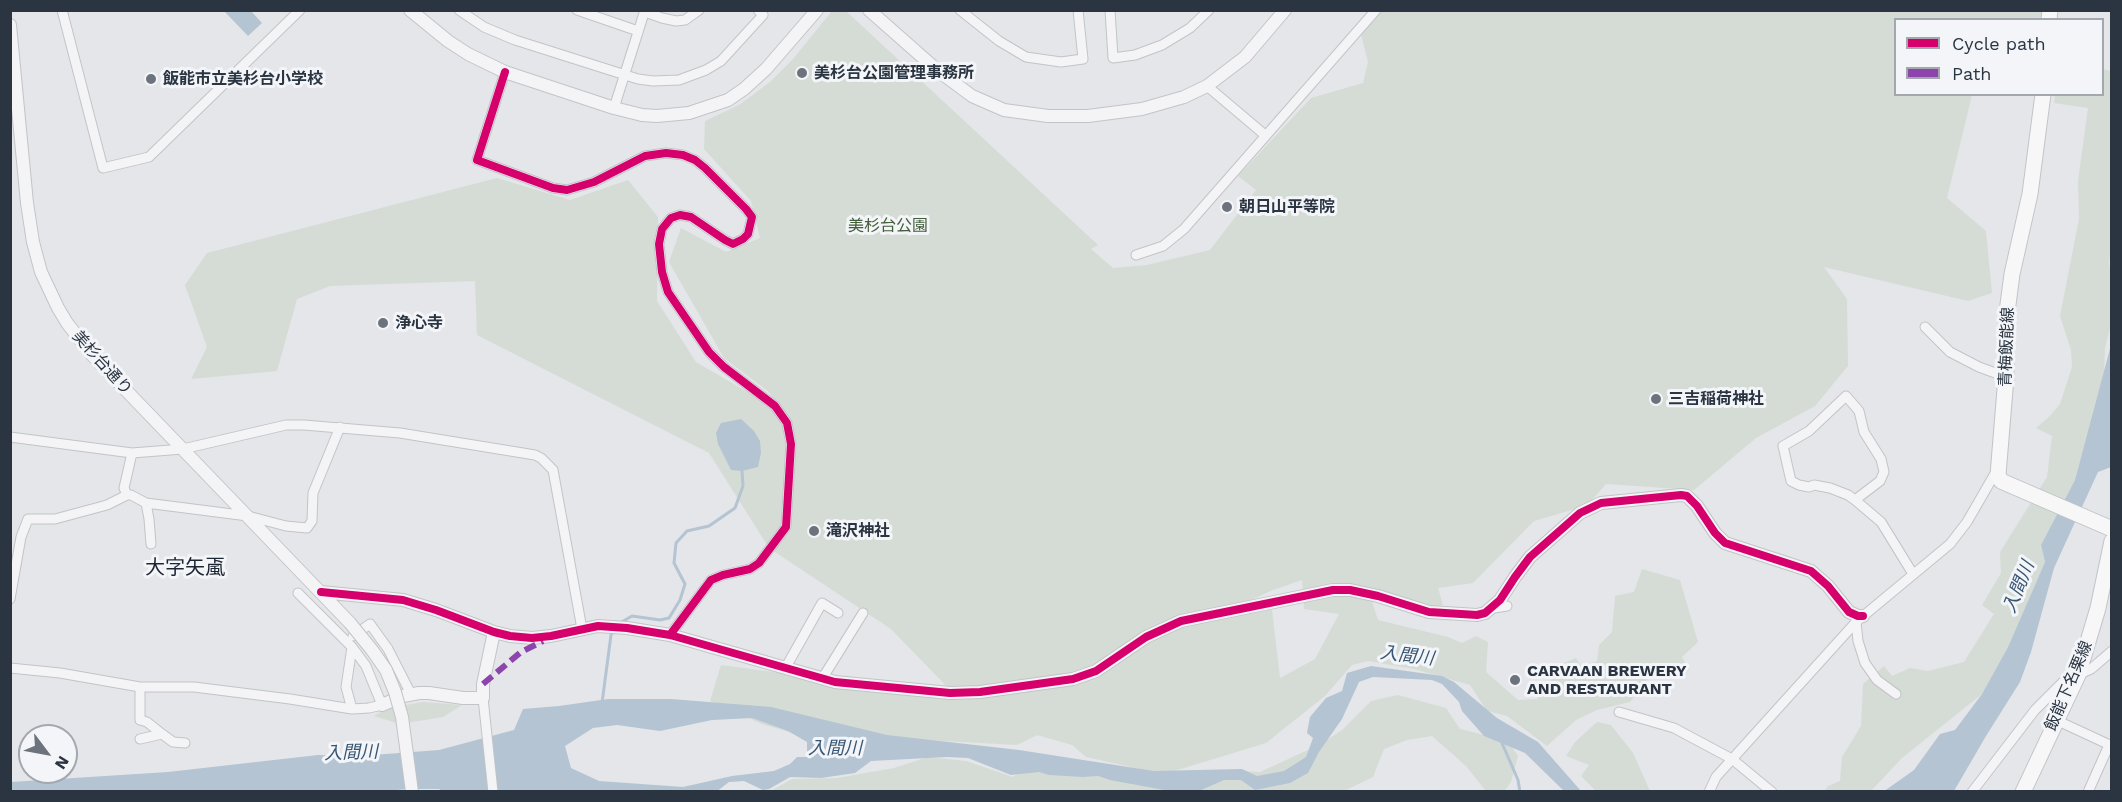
<!DOCTYPE html>
<meta charset="utf-8">
<style>
body{margin:0}
#map{position:relative;width:2122px;height:802px;overflow:hidden;background:#e4e6e9;font-family:"Work Sans",sans-serif}
canvas{display:block}
.frame{position:absolute;inset:0;border:12px solid #2b3542;pointer-events:none}
.legend{position:absolute;left:1894px;top:18px;width:210px;height:78px;box-sizing:border-box;background:#f3f5f8;border:2px solid #a3a8af;margin:0;padding:8px 10px;list-style:none;font-size:18px;color:#2b3542}
.legend li{display:flex;align-items:center;gap:12px;height:30px}
.legend b{width:30px;border:2px solid #a3a8af}
.north{position:absolute;left:18px;top:724px;width:60px;height:60px;box-sizing:border-box;background:#f3f5f8;border:2px solid #a3a8af;border-radius:50%;rotate:122deg;font-size:16px;font-weight:700;line-height:24px;text-align:center;color:#2b3542}
.north::after{content:'';display:block;margin:auto;width:21px;height:27px;background:#6c737c;clip-path:polygon(50% 0,100% 100%,50% 72%,0 100%)}
</style>
<div id="map">
<canvas width="2122" height="802"></canvas>
<div class="frame"></div>
<ul class="legend">
<li><b style="height:8px;background:#d6006c"></b>Cycle path</li>
<li><b style="height:8px;background:#8e44ad"></b>Path</li>
</ul>
<div class="north">N</div>
</div>
<script>
const c = document.querySelector('canvas').getContext('2d');
c.lineJoin = 'round';
function fill(path, color) {
  c.fillStyle = color;
  c.fill(path, 'evenodd');
}
function toPath(rows) {
  const path = new Path2D();
  for (const r of rows) {
    path.moveTo(r[0], r[1]);
    for (let i = 2; i < r.length; i += 2) path.lineTo(r[i], r[i + 1]);
  }
  return path;
}
function stroke(path, color, width, dash) {
  c.strokeStyle = color;
  c.lineWidth = width;
  c.lineCap = dash ? 'butt' : 'round';
  c.setLineDash(dash || []);
  c.stroke(path);
}
function write(font, color, halo, rows, align = 'center') {
  c.font = font + ' "Work Sans","Noto Sans JP",sans-serif';
  c.lineWidth = 6;
  c.setLineDash([]);
  c.textBaseline = 'middle';
  c.strokeStyle = halo;
  c.fillStyle = color;
  for (const [text, x, y, turn = 0] of rows) {
    c.save();
    c.translate(x, y);
    c.rotate((+turn || 0) * Math.PI / 180);
    c.textAlign = isNaN(turn) ? turn : align;
    if (halo) c.strokeText(text, 0, 0);
    c.fillText(text, 0, 0);
    c.restore();
  }
}
fill(toPath([
 [832,11,846,11,1098,245,1091,249,1113,268,1147,265,1210,250,1256,190,1238,176,1311,98,1363,83,1368,62,1361,34,1380,11,2043,11,2042,19,1896,20,1896,94,1972,95,1947,198,1986,231,1992,293,1968,301,1824,267,1847,299,1848,366,1815,406,1756,438,1694,490,1606,484,1592,500,1575,509,1534,521,1473,583,1438,588,1443,605,1430,608,1368,589,1378,620,1448,637,1462,643,1476,636,1488,642,1486,672,1518,700,1537,699,1564,663,1576,658,1581,666,1597,661,1599,645,1612,632,1615,596,1634,592,1642,569,1680,580,1698,642,1682,657,1689,669,1683,679,1675,678,1668,668,1656,669,1630,702,1597,710,1576,720,1547,746,1507,716,1487,711,1470,685,1414,669,1368,661,1352,665,1325,696,1266,743,1171,772,1149,771,1086,757,1072,745,1037,735,1017,745,889,738,809,738,762,724,710,701,721,665,956,696,891,629,769,548,709,453,477,335,475,281,330,286,297,299,277,371,191,379,207,347,185,285,207,253,497,178,570,200,628,180,658,217,657,301,696,362,782,412,769,392,724,358,669,262,681,228,726,252,760,238,751,201,704,149,705,121,739,105,770,82,793,59],
 [1302,580,1304,609,1339,614,1315,659,1280,678,1272,610,1246,612,1251,600,1273,590],
 [2103,69,2111,71,2112,238,2109,263,2112,281,2111,325,2105,348,2104,376,2075,480,2041,545,2045,562,2008,647,1982,694,1902,758,1871,791,1824,792,1828,786,1840,781,1842,757,1861,726,1863,684,1884,666,1892,676,1910,668,1928,671,1964,662,1994,614,1982,605,2001,573,2000,552,2047,477,2052,436,2036,428,2050,416,2060,404,2072,367,2071,350,2060,316,2079,219,2078,181,2088,108,2054,103,2055,95,2102,94],
 [1398,695,1446,708,1460,729,1508,741,1518,756,1511,782,1504,792,1486,791,1466,766,1432,736,1407,740,1384,749,1373,777,1346,790,1312,792,769,792,792,779,837,778,894,768,928,757,966,761,1013,777,1029,766,1119,779,1238,771,1260,772,1321,744,1342,730,1371,701],
 [423,702,462,705,443,717,400,724,374,716,388,708],
 [1597,722,1611,725,1633,753,1650,791,1596,791,1581,776,1589,765,1566,756,1575,742]
]), '#d5dcd5');
fill(toPath([
 [224,11,251,11,262,23,248,36],
 [2111,345,2111,467,2098,472,2054,568,2031,652,2020,682,1986,736,1954,791,1883,792,1914,770,1940,734,1955,730,1982,694,2008,647,2045,562,2041,545,2075,480],
 [741,419,754,431,760,441,761,453,758,467,742,471,731,470,718,444,716,433,721,423],
 [1371,666,1442,676,1454,682,1497,718,1538,742,1581,791,1564,791,1525,753,1484,736,1462,711,1459,702,1442,684,1432,680,1373,677,1359,682,1342,719,1319,752,1308,773,1290,783,1255,790,1241,780,1224,780,1199,791,1175,792,1110,780,1098,776,1083,777,1049,775,1039,772,1011,775,968,758,947,757,871,761,855,773,821,778,790,777,769,789,763,790,744,781,729,782,716,792,443,792,439,789,409,789,371,792,11,792,11,782,168,772,318,755,359,756,439,750,514,730,523,709,559,706,608,699,671,699,771,707,887,735,1019,750,1154,771,1242,769,1257,776,1284,771,1306,757,1313,738,1307,733,1310,717,1326,698,1342,691,1347,673],
 [752,718,788,731,807,742,807,757,797,757,790,764,774,771,732,776,683,787,599,781,571,768,565,746,593,728,617,725,660,731,712,720]
]), '#b4c4d2');
stroke(toPath([
 [620,623,632,616,660,620,669,618,680,600,685,584,674,563,676,543,687,531,709,526,735,508,743,486,742,471],
 [602,703,611,635,614,630],
 [1502,743,1518,780,1520,792]
]), '#b4c4d2', 3);
const minor = toPath([
 [62,10,103,168,149,157,300,10],
 [459,10,484,27,515,40,638,79,653,81,679,80,706,70,721,61,763,15,758,10],
 [577,10,638,31],
 [960,10,999,41,1026,57,1061,62,1083,59,1078,10],
 [1110,10,1113,58,1135,55,1162,45,1190,28,1209,10],
 [645,12,662,18,676,21,685,20,699,10],
 [505,72,477,160,553,188,567,190,594,182,645,156,666,153,683,155,695,160,705,168,746,209,752,217,748,234,743,239,733,244,725,240,691,217,680,215,671,218,662,229,659,244,662,272,668,292,709,352,724,367,775,406,787,423,791,444,786,527,759,563,750,569,723,575,711,580,670,635],
 [1207,86,1265,135],
 [614,108,645,10],
 [1136,255,1163,246,1184,229,1376,10],
 [1925,327,1950,352,1979,367,2006,377],
 [10,437,132,453,183,449,286,425,304,425,400,433,535,455,541,458,553,470,582,629],
 [127,495,124,488,132,453],
 [1855,500,1880,481,1884,472,1881,459,1864,432,1859,411,1846,396,1809,431,1783,446,1791,481,1799,485,1809,487,1814,485,1830,488,1848,495,1855,500,1881,522,1913,574],
 [146,503,149,519,151,544],
 [10,599,21,537,28,519,55,519,107,505,127,495,131,495,146,503,248,516,286,526,307,528,312,521,313,493,340,427],
 [1494,608,1507,606],
 [1856,622,1858,641,1865,663,1877,680,1896,694],
 [353,636,370,624,388,649,411,694],
 [352,647,346,687,352,709],
 [786,667,822,603,838,613],
 [10,668,60,673,140,687,194,687,290,699,352,709,369,708,382,705,366,666,352,647,298,593],
 [2078,675,2091,669,2112,651],
 [822,679,863,613],
 [140,687,140,720,147,722,162,734],
 [483,698,493,792],
 [1619,712,1674,728,1732,759,1772,792],
 [2056,720,2112,746],
 [140,739,162,734,173,742,185,743],
 [1709,792,1716,777,1856,622,1950,544,1967,522,1997,470],
 [1972,792,2035,710,2077,668],
 [2088,792,2109,745]
]);
const tertiary = toPath([
 [410,10,448,41,468,54,505,72,614,108,642,115,657,116,689,113,728,100,744,89,766,69,817,10],
 [869,10,937,70,972,96,1004,110,1048,116,1088,116,1142,109,1184,97,1207,86,1245,57,1285,10],
 [10,25,27,203,33,242,41,272,58,308,67,323,92,355,350,623],
 [321,592,403,600,436,610,494,632,510,636,532,638,551,636,598,626,627,628,670,635,835,682,950,693,980,692,1073,679,1096,671,1146,637,1181,621,1333,590,1350,590,1378,596,1429,612,1477,615,1485,613,1500,600,1515,577,1530,557,1580,513,1601,503,1681,495,1687,496,1697,506,1715,533,1725,543,1811,571,1828,586,1849,612,1858,616,1863,616],
 [382,705,403,696,419,693,429,693,463,698,483,698,483,684,494,632]
]);
const primary = toPath([
 [2049,20,2050,10],
 [2043,94,2030,194,2012,274,2006,320,2006,377,1998,475,2001,481,2112,529],
 [2023,792,2078,675,2098,608,2112,541]
]);
stroke(minor, '#c2c4c7', 11);
stroke(tertiary, '#c2c4c7', 14);
stroke(primary, '#c1c3c7', 17);
stroke(minor, '#f4f4f6', 9);
stroke(tertiary, '#f4f4f6', 12);
stroke(primary, '#f7f7f8', 15);
const tertiaryBridge = toPath([
 [350,623,372,650,386,670,395,692,402,717,412,792]
]);
stroke(tertiaryBridge, '#c2c4c7', 14, []);
stroke(tertiaryBridge, '#f4f4f6', 12);
stroke(toPath([
 [483,684,521,652,543,641]
]), '#8e44ad', 6, [12, 6]);
stroke(toPath([
 [505,72,477,160,553,188,567,190,594,182,645,156,666,153,683,155,695,160,705,168,746,209,752,217,748,234,743,239,733,244,725,240,691,217,680,215,671,218,662,229,659,244,662,272,668,292,709,352,724,367,775,406,787,423,791,444,786,527,759,563,750,569,723,575,711,580,670,635],
 [321,592,403,600,436,610,494,632,510,636,532,638,551,636,598,626,627,628,670,635,835,682,950,693,980,692,1073,679,1096,671,1146,637,1181,621,1333,590,1350,590,1378,596,1429,612,1477,615,1485,613,1500,600,1515,577,1530,557,1580,513,1601,503,1681,495,1687,496,1697,506,1715,533,1725,543,1811,571,1828,586,1849,612,1858,616,1863,616]
]), '#d6006c', 8);
for (const [x, y, r, color] of [
 [802,73,6,"#6c737c"],
 [151,79,6,"#6c737c"],
 [1227,207,6,"#6c737c"],
 [383,323,6,"#6c737c"],
 [1656,399,6,"#6c737c"],
 [814,531,6,"#6c737c"],
 [1515,680,6,"#6c737c"]
]) {
  const dot = new Path2D();
  dot.arc(x, y, r, 0, 2 * Math.PI);
  c.fillStyle = color;
  c.fill(dot);
  stroke(dot, '#f3f5f8', 2);
}
write('bold 16px', '#2b3542', '#f3f5f8', [
 ["美杉台公園管理事務所",814,73],
 ["飯能市立美杉台小学校",163,79],
 ["朝日山平等院",1239,207],
 ["浄心寺",395,323],
 ["三吉稲荷神社",1668,399],
 ["滝沢神社",826,531],
 ["CARVAAN BREWERY",1527,671],
 ["AND RESTAURANT",1527,689]
], 'left');
write('16px', '#425d39', '#f3f5f8', [
 ["美杉台公園",888,226]
]);
write('16px', '#2b3542', '#f3f5f8', [
 ["青梅飯能線",2007,347,-88],
 ["美杉台通り",102,363,48],
 ["飯能下名栗線",2069,686,-67]
]);
write('italic 18px', '#375674', '#f3f5f8', [
 ["入間川",2019,587,-68],
 ["入間川",1407,656,7],
 ["入間川",835,749],
 ["入間川",351,753,-2]
]);
write('20px', '#1d2633', '#f3f5f8', [
 ["大字矢颪",185,568]
]);
</script>
